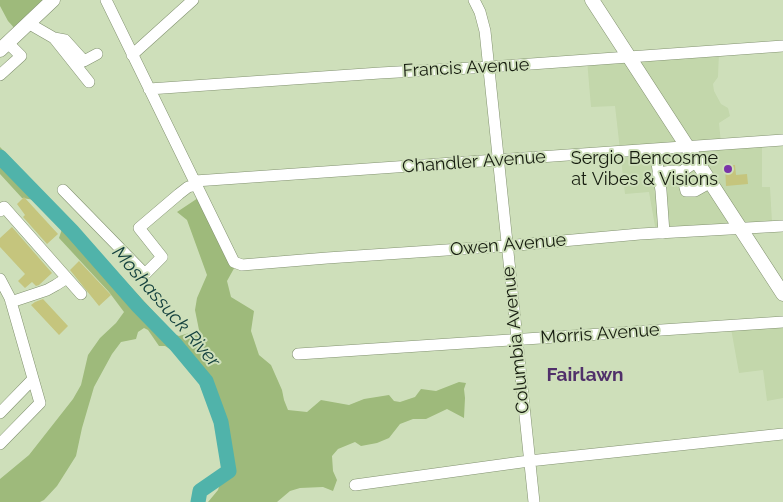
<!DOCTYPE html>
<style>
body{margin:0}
canvas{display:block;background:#cedfba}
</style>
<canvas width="783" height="502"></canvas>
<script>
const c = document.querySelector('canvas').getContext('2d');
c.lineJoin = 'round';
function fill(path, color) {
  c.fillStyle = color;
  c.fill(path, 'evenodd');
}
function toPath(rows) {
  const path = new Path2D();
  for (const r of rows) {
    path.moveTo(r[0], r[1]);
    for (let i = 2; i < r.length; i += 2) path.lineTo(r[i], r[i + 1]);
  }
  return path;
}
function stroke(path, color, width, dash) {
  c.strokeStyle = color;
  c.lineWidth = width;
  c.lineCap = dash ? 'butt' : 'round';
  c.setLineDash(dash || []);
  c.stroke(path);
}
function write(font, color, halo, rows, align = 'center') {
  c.font = font + ' Raleway,sans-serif';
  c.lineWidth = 4;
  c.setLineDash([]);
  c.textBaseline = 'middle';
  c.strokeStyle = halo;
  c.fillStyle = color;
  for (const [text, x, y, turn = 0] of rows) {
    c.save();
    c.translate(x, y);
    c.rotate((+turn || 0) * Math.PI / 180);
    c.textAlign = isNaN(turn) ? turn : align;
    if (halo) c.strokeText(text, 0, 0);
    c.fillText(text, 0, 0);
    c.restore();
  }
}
fill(toPath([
 [719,52,718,77,713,84,714,91,721,104,728,108,730,116,719,123,721,143,762,142,762,187,770,187,772,222,656,232,649,192,625,194,615,106,591,107,587,60],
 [783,319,783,398,767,401,763,370,739,373,730,323]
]), '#c3d7ab');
fill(toPath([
 [0,0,55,0,17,31,8,21,0,6],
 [0,147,66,216,174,334,179,336,199,330,195,310,197,298,207,275,187,220,177,212,201,196,237,263,227,281,231,297,254,311,251,331,259,355,271,365,282,390,284,400,288,410,307,412,321,400,349,405,364,399,389,395,394,401,400,402,415,397,421,389,436,391,459,382,466,383,464,389,465,398,464,418,447,409,426,419,413,419,400,424,389,438,377,443,361,446,355,442,338,449,332,456,333,471,337,480,333,491,323,487,300,488,290,491,277,502,208,502,218,490,225,468,223,439,193,369,178,354,165,346,159,346,148,330,144,328,138,332,136,339,121,342,112,354,94,387,82,428,76,456,57,486,44,500,40,502,0,502,0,479,29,455,73,399,81,385,88,355,100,338,116,323,124,312,109,292,59,238,63,226,41,201,22,198,0,174]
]), '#9eba7b');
stroke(toPath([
 [0,157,72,231,138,306,176,345,206,381,221,422,229,471,200,491,198,502]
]), '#50b3aa', 15);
fill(toPath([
 [735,165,736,175,747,174,748,184,726,186,725,166],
 [24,197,58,234,47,244,23,217,25,215,17,204],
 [12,227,52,273,39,285,36,286,32,282,25,288,18,281,25,274,0,247,0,238],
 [79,261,111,295,99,306,70,270],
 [43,299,68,326,59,335,31,305,35,302]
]), '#c5c57d');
const minor = toPath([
 [106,0,234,262,242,265,327,258,506,246,640,234,783,226],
 [474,0,480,12,485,31,534,502],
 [28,23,54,38,65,40,84,61,97,54],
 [54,38,89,82],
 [132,55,193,0],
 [0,75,21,56,8,43],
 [149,89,380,73,489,67,783,46],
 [655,149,661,191,664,233],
 [681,172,686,191,695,191,711,182],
 [658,173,672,171,681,172,697,161],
 [195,181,783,140],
 [63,190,145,274,162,257,139,228,179,194,188,187,197,185],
 [0,211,4,207,81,294],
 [0,279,10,298,40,403,0,444],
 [11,302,47,290,56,285,67,278],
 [298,354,783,322],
 [0,413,32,380],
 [355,485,529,461,783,434]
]);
const major = toPath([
 [592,0,783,294],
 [0,50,53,0]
]);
stroke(minor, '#829270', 12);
stroke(major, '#829270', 15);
stroke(minor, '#fff', 11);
stroke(major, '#fff', 14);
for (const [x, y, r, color] of [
 [728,169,5,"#7934a8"]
]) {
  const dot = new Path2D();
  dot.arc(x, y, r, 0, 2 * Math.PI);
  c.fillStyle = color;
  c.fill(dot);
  stroke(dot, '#cedfba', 2);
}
write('18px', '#161c0f', '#cedfba', [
 ["Francis Avenue",466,68,-3],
 ["Chandler Avenue",474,162,-4],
 ["Owen Avenue",508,245,-5],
 ["Morris Avenue",600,334,-4],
 ["Columbia Avenue",516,340,-96]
]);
write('18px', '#161c0f', '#cedfba', [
 ["Sergio Bencosme",718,159],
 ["at Vibes & Visions",718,180]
], 'right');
write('italic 19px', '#14413e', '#cedfba', [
 ["Moshassuck River",166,307,49]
]);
write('bold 19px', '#50306a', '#cedfba', [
 ["Fairlawn",585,375]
]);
</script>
